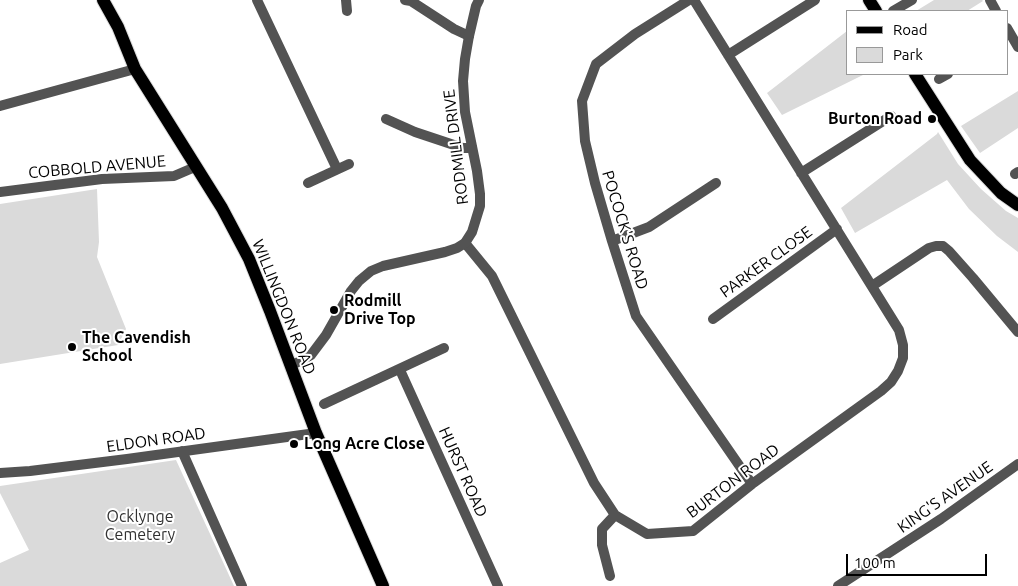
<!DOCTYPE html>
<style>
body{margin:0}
#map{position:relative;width:1018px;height:586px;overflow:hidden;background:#fff;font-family:Ubuntu,sans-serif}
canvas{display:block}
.legend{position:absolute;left:846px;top:10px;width:162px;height:65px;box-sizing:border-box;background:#fff;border:1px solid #999;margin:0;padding:6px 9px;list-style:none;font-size:15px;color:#000}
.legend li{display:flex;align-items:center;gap:10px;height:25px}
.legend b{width:25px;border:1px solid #999}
.scale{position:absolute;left:846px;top:554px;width:141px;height:22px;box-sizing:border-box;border:2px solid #000;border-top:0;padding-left:6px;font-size:15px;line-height:18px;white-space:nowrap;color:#000;-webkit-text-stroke:4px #fff;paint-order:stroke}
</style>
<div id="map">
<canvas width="1018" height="586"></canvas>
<ul class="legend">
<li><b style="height:6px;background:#000"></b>Road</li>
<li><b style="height:14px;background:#dadada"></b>Park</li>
</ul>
<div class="scale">100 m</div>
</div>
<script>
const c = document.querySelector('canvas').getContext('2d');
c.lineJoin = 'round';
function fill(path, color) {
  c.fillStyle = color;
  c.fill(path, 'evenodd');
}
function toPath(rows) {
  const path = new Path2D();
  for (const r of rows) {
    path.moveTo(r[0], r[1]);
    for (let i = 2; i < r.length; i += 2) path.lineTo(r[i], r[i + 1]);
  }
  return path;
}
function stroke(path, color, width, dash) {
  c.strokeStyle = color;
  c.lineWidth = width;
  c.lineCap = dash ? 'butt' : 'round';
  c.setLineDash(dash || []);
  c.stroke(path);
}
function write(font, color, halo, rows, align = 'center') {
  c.font = font + ' Ubuntu,sans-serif';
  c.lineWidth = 4;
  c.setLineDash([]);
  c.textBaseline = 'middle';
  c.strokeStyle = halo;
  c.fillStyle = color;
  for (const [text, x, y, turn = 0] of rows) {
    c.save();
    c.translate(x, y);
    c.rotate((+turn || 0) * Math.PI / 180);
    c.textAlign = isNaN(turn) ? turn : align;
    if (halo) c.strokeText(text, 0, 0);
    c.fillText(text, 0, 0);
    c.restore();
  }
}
fill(toPath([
 [934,0,982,0,983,1,967,11,916,11],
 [847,31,847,74,865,74,782,115,767,93],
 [1018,91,1018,128,980,153,961,126],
 [938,132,958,164,981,189,1006,211,1018,218,1018,252,997,236,969,209,947,180,855,233,841,208,937,134],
 [97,189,99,242,97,257,126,329,118,345,0,364,0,204],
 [176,460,234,586,0,586,0,563,29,550,0,493,0,486]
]), '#dadada');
const primary = toPath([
 [103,0,118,27,135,69,222,208,249,259,270,311,316,433,383,586],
 [869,0,876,11],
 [915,74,970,160,1001,193,1018,205]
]);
stroke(primary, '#dbdbdb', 14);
stroke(toPath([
 [257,0,337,169],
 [346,0,347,11],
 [405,0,411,1,454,29,469,36],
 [689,0,635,34,596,64,582,101,585,141,595,183,612,241,636,316,752,484],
 [990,0,996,11],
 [893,11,912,0],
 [1007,28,1018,47],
 [728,55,815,0],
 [939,79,948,74],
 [0,106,135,69],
 [386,119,415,132,463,148,472,148],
 [801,173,891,116],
 [1015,174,1018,172],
 [308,183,349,164],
 [0,192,102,179,174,176,195,167],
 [612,241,649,227,716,183],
 [465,243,492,276,594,483,615,515,647,534,693,531,752,484,881,391,891,382,898,371,903,358,903,345,899,330,694,0],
 [872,286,929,248,936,246,943,246,949,251,973,278,1018,332],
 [713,319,837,229],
 [400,370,498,586],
 [324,404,444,348],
 [182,451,242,586],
 [0,473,30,471,127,459,316,433],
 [610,576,602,545,602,529,615,515],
 [838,586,941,519,1018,464]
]), '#535353', 10);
stroke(toPath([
 [291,365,303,360,311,355,326,335,351,291,359,281,371,271,383,266,445,252,457,248,465,243,472,232,480,206,480,194,477,171,465,112,463,81,465,59,469,36,476,6,479,0]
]), '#535353', 10);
stroke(primary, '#000', 12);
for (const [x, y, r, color] of [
 [932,119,5,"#000"],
 [334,310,5,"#000"],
 [72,347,5,"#000"],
 [294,444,5,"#000"]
]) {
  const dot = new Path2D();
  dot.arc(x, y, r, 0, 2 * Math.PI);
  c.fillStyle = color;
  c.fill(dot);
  stroke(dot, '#fff', 2);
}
write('bold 16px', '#000', '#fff', [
 ["Burton Road",922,119,"right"],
 ["Rodmill",344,301],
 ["Drive Top",344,319],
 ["The Cavendish",82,338],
 ["School",82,356],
 ["Long Acre Close",304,444]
], 'left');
write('16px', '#000', '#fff', [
 ["RODMILL DRIVE",456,147,-97],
 ["COBBOLD AVENUE",97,167,-5],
 ["POCOCK'S ROAD",625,230,73],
 ["PARKER CLOSE",766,262,-36],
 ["WILLINGDON ROAD",284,307,68],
 ["ELDON ROAD",156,440,-8],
 ["HURST ROAD",463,472,66],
 ["BURTON ROAD",733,481,-37],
 ["KING'S AVENUE",945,497,-35]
]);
write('16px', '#313131', '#fff', [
 ["Ocklynge",140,517],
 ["Cemetery",140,535]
]);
</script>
